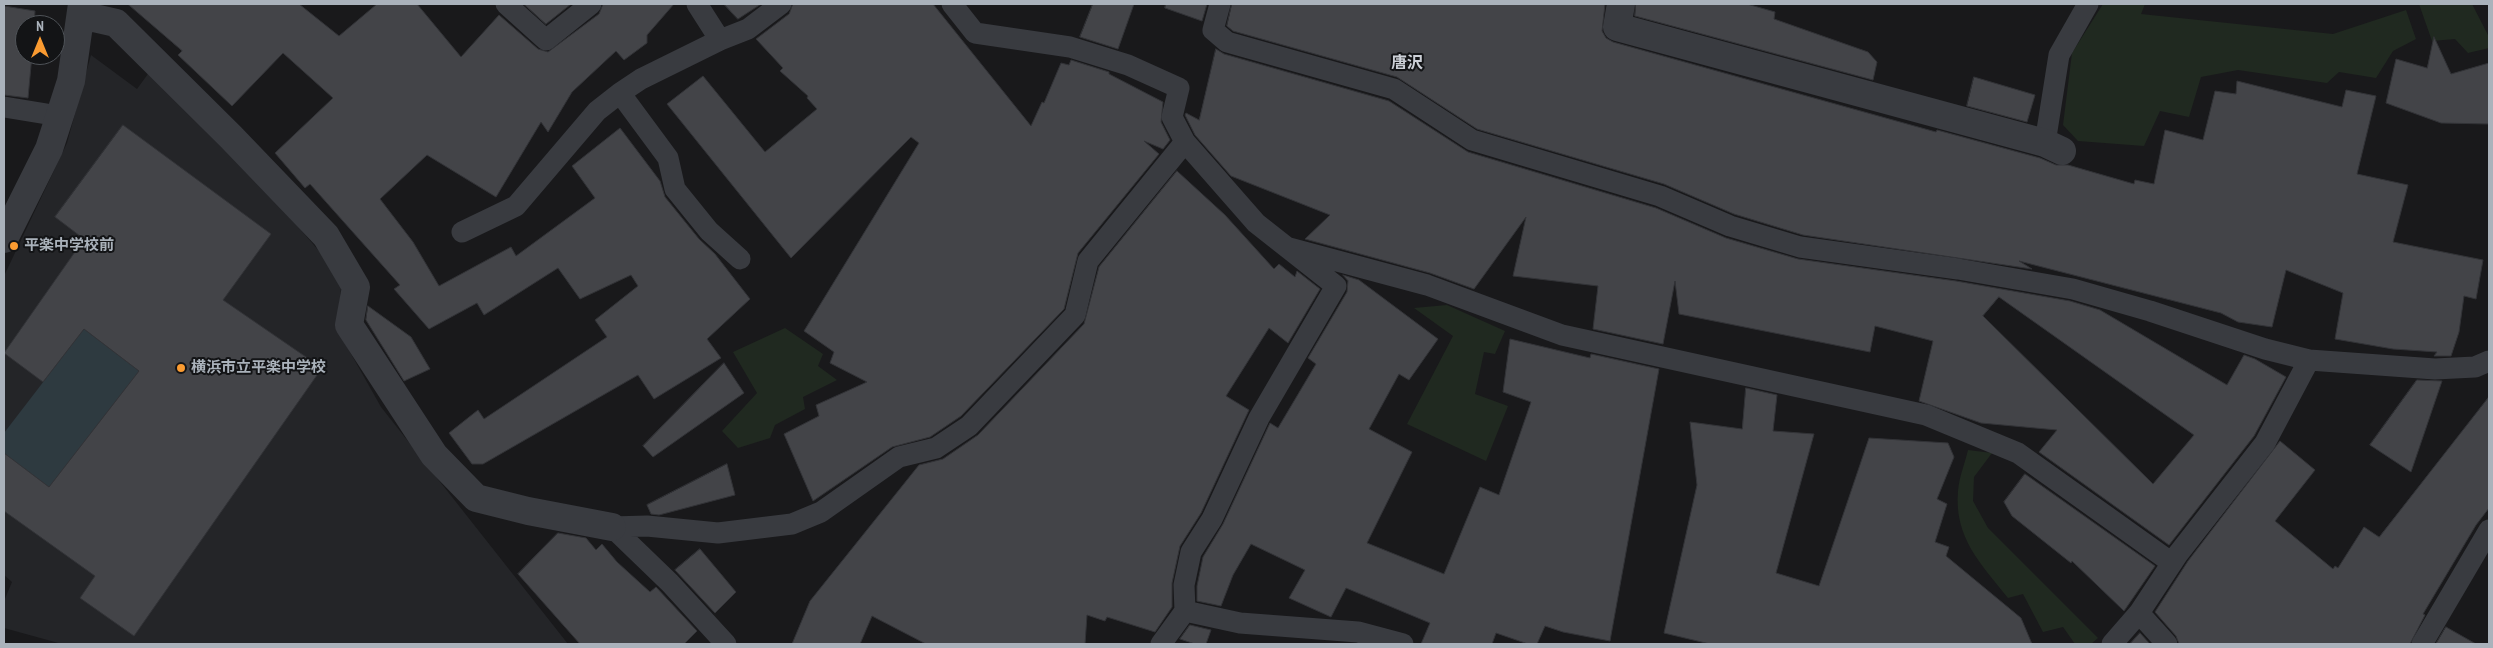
<!DOCTYPE html>
<html>
<head>
<meta charset="utf-8">
<style>
	body { margin:0 }
	#map { position:relative; width:2493px; height:648px; overflow:hidden; background:#19191b; font-family:"PT Sans Narrow",sans-serif }
	canvas { display:block }
	.frame { position:absolute; inset:0; border:5px solid #aab2bb; pointer-events:none }
	.north { position:absolute; left:15px; top:15px; width:50px; height:50px; box-sizing:border-box; background:#131416; border:1px solid #4f5358; border-radius:50%; rotate:0deg; font-size:14px; font-weight:700; line-height:20px; text-align:center; color:#aab2bb }
	.north::after { content:''; display:block; margin:auto; width:18px; height:22px; background:#fa9b31; clip-path:polygon(50% 0,100% 100%,50% 72%,0 100%) }
</style>
</head>
<body>
<div id="map">
<canvas width="2493" height="648"></canvas>
<div class="frame"></div>
<div class="north">N</div>
</div>
<script>
const ctx = document.querySelector('canvas').getContext('2d');
ctx.lineJoin = 'round';
function fillPath(path, color) { ctx.fillStyle = color; ctx.fill(path, 'evenodd'); }
function trace(path, color, width, dash) { ctx.strokeStyle = color; ctx.lineWidth = width; ctx.lineCap = dash ? 'butt' : 'round'; ctx.setLineDash(dash || []); ctx.stroke(path); }
function label(font, color, halo, rows, align = 'center') {
  ctx.font = font + ' "PT Sans Narrow","Noto Sans JP",sans-serif'; ctx.lineWidth = 4; ctx.setLineDash([]); ctx.textBaseline = 'middle'; ctx.strokeStyle = halo; ctx.fillStyle = color; for (const [text, x, y, turn = 0] of rows) {
    ctx.save(); ctx.translate(x, y); ctx.rotate((+turn || 0) * Math.PI / 180); ctx.textAlign = isNaN(turn) ? turn : align; if (halo) ctx.strokeText(text, 0, 0); ctx.fillText(text, 0, 0); ctx.restore();
  }
}
fillPath(new Path2D(`
	M 91,55 L 137,89 L 153,67 L 289,216 L 342,278 L 337,329 L 381,407 L 568,644 L 62,644 L 4,628 L 4,601 L 12,582 L 4,575 L 4,276 L 67,143 Z`), '#242528');
fillPath(new Path2D(`
	M 2103,4 L 2145,4 L 2141,14 L 2333,34 L 2406,10 L 2416,39 L 2393,51 L 2376,78 L 2339,72 L 2327,83 L 2238,70 L 2201,77 L 2189,117 L 2160,111 L 2144,146 L 2078,141 L 2063,125 L 2072,53 Z
	M 2419,4 L 2472,4 L 2489,37 L 2489,48 L 2468,53 L 2455,39 L 2432,41 Z
	M 1447,305 L 1505,331 L 1495,354 L 1484,352 L 1475,394 L 1508,406 L 1486,461 L 1407,424 L 1453,336 L 1414,308 Z
	M 785,328 L 823,354 L 818,366 L 837,380 L 803,397 L 805,409 L 775,425 L 770,438 L 738,448 L 722,431 L 757,393 L 733,352 Z
	M 1968,450 L 1992,453 L 1974,477 L 1973,501 L 1988,528 L 2098,638 L 2091,644 L 2075,644 L 2063,627 L 2043,632 L 2023,594 L 2008,598 C 1981,564 1954,538 1958,491 C 1959,477 1965,463 1968,450 Z`), '#202920');
fillPath(new Path2D(`
	M 84,329 L 139,371 L 49,487 L 4,453 L 4,433 Z`), '#2e3a40');
const building = new Path2D(`
	M 128,4 L 299,4 L 339,36 L 377,4 L 417,4 L 461,57 L 499,15 L 538,49 L 548,52 L 599,14 L 603,4 L 674,4 L 647,35 L 647,43 L 624,60 L 616,51 L 572,92 L 548,132 L 541,122 L 496,197 L 427,155 L 380,199 L 413,242 L 439,286 L 511,247 L 516,256 L 595,198 L 572,166 L 620,128 L 660,181 L 665,197 L 699,239 L 715,254 L 750,299 L 707,339 L 721,358 L 654,399 L 638,375 L 483,464 L 472,464 L 449,433 L 478,410 L 484,419 L 607,337 L 595,320 L 638,286 L 631,275 L 580,299 L 558,268 L 484,315 L 477,303 L 429,329 L 394,289 L 400,285 L 310,184 L 305,188 L 275,153 L 333,98 L 283,53 L 232,106 L 178,55 L 182,51 Z
	M 524,4 L 571,4 L 546,24 Z
	M 724,4 L 761,4 L 738,19 Z
	M 793,4 L 933,4 L 1031,126 L 1042,102 L 1044,103 L 1061,63 L 1069,65 L 1071,60 L 1109,72 L 1109,74 L 1163,102 L 1161,122 L 1170,140 L 1163,149 L 1144,141 L 1159,154 L 1078,253 L 1064,309 L 961,416 L 930,437 L 892,447 L 813,501 L 784,434 L 819,416 L 816,405 L 867,382 L 830,363 L 834,352 L 804,331 L 919,143 L 911,137 L 791,258 L 667,104 L 703,76 L 765,152 L 817,109 L 807,98 L 808,96 L 780,71 L 783,68 L 756,39 L 789,14 Z
	M 1093,4 L 1134,4 L 1118,49 L 1080,37 Z
	M 1166,4 L 1207,4 L 1202,21 L 1165,8 Z
	M 1232,4 L 1605,4 L 1602,31 L 1606,38 L 1613,42 L 1936,132 L 1937,130 L 2040,158 L 2056,165 L 2068,165 L 2134,184 L 2135,180 L 2154,184 L 2165,130 L 2203,140 L 2215,91 L 2236,94 L 2237,81 L 2342,107 L 2346,90 L 2376,96 L 2357,174 L 2408,185 L 2393,242 L 2483,260 L 2476,299 L 2464,296 L 2459,332 L 2451,356 L 2434,356 L 2437,352 L 2393,349 L 2335,339 L 2343,293 L 2286,270 L 2272,327 L 2238,322 L 2221,313 L 2019,261 L 2032,269 L 1803,235 L 1734,214 L 1664,184 L 1477,129 L 1397,77 L 1233,31 L 1227,26 Z
	M 1636,4 L 1747,4 L 1775,12 L 1774,19 L 1868,52 L 1877,62 L 1873,80 L 1635,16 Z
	M 4,6 L 35,11 L 34,25 L 25,25 L 25,55 L 32,55 L 28,98 L 4,95 Z
	M 2434,37 L 2451,74 L 2489,63 L 2489,124 L 2441,123 L 2386,103 L 2396,59 L 2427,68 Z
	M 1216,49 L 1224,54 L 1389,101 L 1468,152 L 1656,208 L 1726,238 L 1798,259 L 1956,281 L 2070,301 L 2100,310 L 2227,385 L 2244,355 L 2255,359 L 2286,377 L 2254,436 L 2169,545 L 2039,452 L 2057,430 L 1981,423 L 1919,401 L 1933,341 L 1875,326 L 1870,352 L 1679,314 L 1675,281 L 1663,344 L 1593,329 L 1598,286 L 1513,276 L 1526,217 L 1474,289 L 1430,273 L 1305,239 L 1330,215 L 1231,176 L 1195,135 L 1185,115 L 1186,113 L 1199,120 ZM 1999,297 L 2194,435 L 2153,484 L 1983,316 Z
	M 1974,77 L 2035,95 L 2027,122 L 1967,106 Z
	M 123,125 L 271,234 L 223,300 L 322,368 L 134,636 L 80,598 L 95,576 L 4,511 L 4,453 L 49,487 L 139,371 L 84,329 L 43,382 L 4,353 L 84,239 L 55,217 Z
	M 1177,171 L 1225,215 L 1274,269 L 1279,264 L 1295,277 L 1297,271 L 1320,289 L 1288,343 L 1269,328 L 1226,396 L 1249,410 L 1201,513 L 1180,546 L 1172,583 L 1172,607 L 1155,632 L 1107,617 L 1105,621 L 1087,615 L 1085,644 L 926,644 L 872,616 L 860,644 L 792,644 L 810,601 L 919,465 L 943,459 L 978,435 L 1084,324 L 1099,267 Z
	M 1343,275 L 1359,280 L 1438,339 L 1409,380 L 1399,374 L 1369,429 L 1412,452 L 1367,543 L 1444,574 L 1480,487 L 1499,495 L 1531,402 L 1503,392 L 1510,339 L 1590,358 L 1591,354 L 1659,369 L 1610,641 L 1563,632 L 1545,626 L 1537,644 L 1528,644 L 1496,633 L 1492,644 L 1421,644 L 1430,623 L 1346,588 L 1331,617 L 1289,598 L 1305,570 L 1251,544 L 1233,575 L 1221,606 L 1197,601 L 1197,586 L 1203,557 L 1223,524 L 1270,423 L 1278,428 L 1316,364 L 1308,358 L 1347,292 L 1348,281 Z
	M 368,306 L 411,337 L 430,369 L 404,381 L 366,320 Z
	M 724,363 L 744,393 L 653,457 L 643,446 Z
	M 2417,380 L 2442,381 L 2411,472 L 2370,445 Z
	M 1746,388 L 1777,395 L 1773,431 L 1814,434 L 1776,573 L 1819,586 L 1869,438 L 1948,443 L 1954,457 L 1937,499 L 1947,504 L 1935,542 L 1949,547 L 1946,556 L 2021,618 L 2032,644 L 1710,644 L 1664,633 L 1697,485 L 1690,422 L 1742,429 Z
	M 2489,397 L 2489,508 L 2476,525 L 2423,614 L 2425,615 L 2410,644 L 2179,644 L 2176,636 L 2155,612 L 2188,561 L 2280,441 L 2315,470 L 2275,521 L 2333,569 L 2335,566 L 2338,568 L 2364,527 L 2379,537 Z
	M 727,464 L 735,495 L 659,515 L 651,514 L 647,505 Z
	M 2025,474 L 2155,566 L 2124,611 L 2072,561 L 2071,563 L 2012,516 L 2004,502 Z
	M 558,533 L 586,538 L 596,550 L 602,544 L 617,562 L 650,592 L 656,587 L 697,631 L 684,644 L 580,644 L 518,574 Z
	M 700,549 L 736,592 L 715,613 L 675,570 Z
	M 1190,625 L 1211,630 L 1206,644 L 1195,644 L 1180,639 Z
	M 2446,627 L 2476,644 L 2436,644 Z
	M 2140,633 L 2150,644 L 2130,644 Z`);
fillPath(building, '#434448');
trace(building, '#323337', 1);
trace(new Path2D(`
	M 506,4 L 546,40 L 591,4
	M 697,4 L 720,40
	M 952,4 L 975,33 L 1070,47 L 1128,65 L 1179,88 L 1172,117 L 1185,142 L 1256,223 L 1336,286 L 1259,418 L 1212,519 L 1191,552 L 1184,585 L 1185,611 L 1161,644
	M 1220,4 L 1213,30 L 1227,42 L 1394,89 L 1472,140 L 1660,196 L 1730,226 L 1800,247 L 1958,269 L 2073,289 L 2150,311 L 2265,349 L 2309,360 L 2435,369 L 2475,367 L 2489,361
	M 620,93 L 668,158 L 675,189 L 709,231 L 740,259
	M 4,107 L 59,116
	M 2045,143 L 2059,55 L 2088,4
	M 462,232 L 516,206 L 597,111 L 620,93 L 641,79 L 720,40 L 748,29 L 781,4
	M 1289,248 L 1427,285 L 1562,335 L 1926,415 L 2018,453 L 2172,563
	M 612,527 L 647,526 L 718,533 L 792,524 L 821,512 L 899,457 L 936,448 L 969,426 L 1075,315 L 1088,261 L 1185,142
	M 612,527 L 670,583 L 726,644
	M 1185,611 L 1240,623 L 1358,632 L 1403,644
	M 2139,613 L 2167,644
	M 2112,644 L 2139,613 L 2178,554 L 2265,443 L 2309,360
	M 2422,644 L 2489,530`), '#393b40', 21);
trace(new Path2D(`
	M 1621,4 L 1617,27 L 2045,143 L 2062,151
	M 81,15 L 116,23 L 231,137 L 326,236 L 356,287 L 349,325 L 434,455 L 476,498 L 528,511 L 612,527
	M 4,239 L 49,149 L 71,81 L 82,4`), '#393b40', 28);
for (const [x, y, r, color] of [
	[14,246,5,"#fa9b31"],
	[181,368,5,"#fa9b31"]
]) { const dot = new Path2D(); dot.arc(x, y, r, 0, 2 * Math.PI); ctx.fillStyle = color; ctx.fill(dot); trace(dot, '#131416', 2); }
label('bold 15px', '#aab2bb', '#131416', [
	["平楽中学校前",24,246],
	["横浜市立平楽中学校",191,368]
], 'left');
label('bold 16px', '#ccd0d7', '#131416', [
	["唐沢",1407,63]
]);
</script>
</body>
</html>
